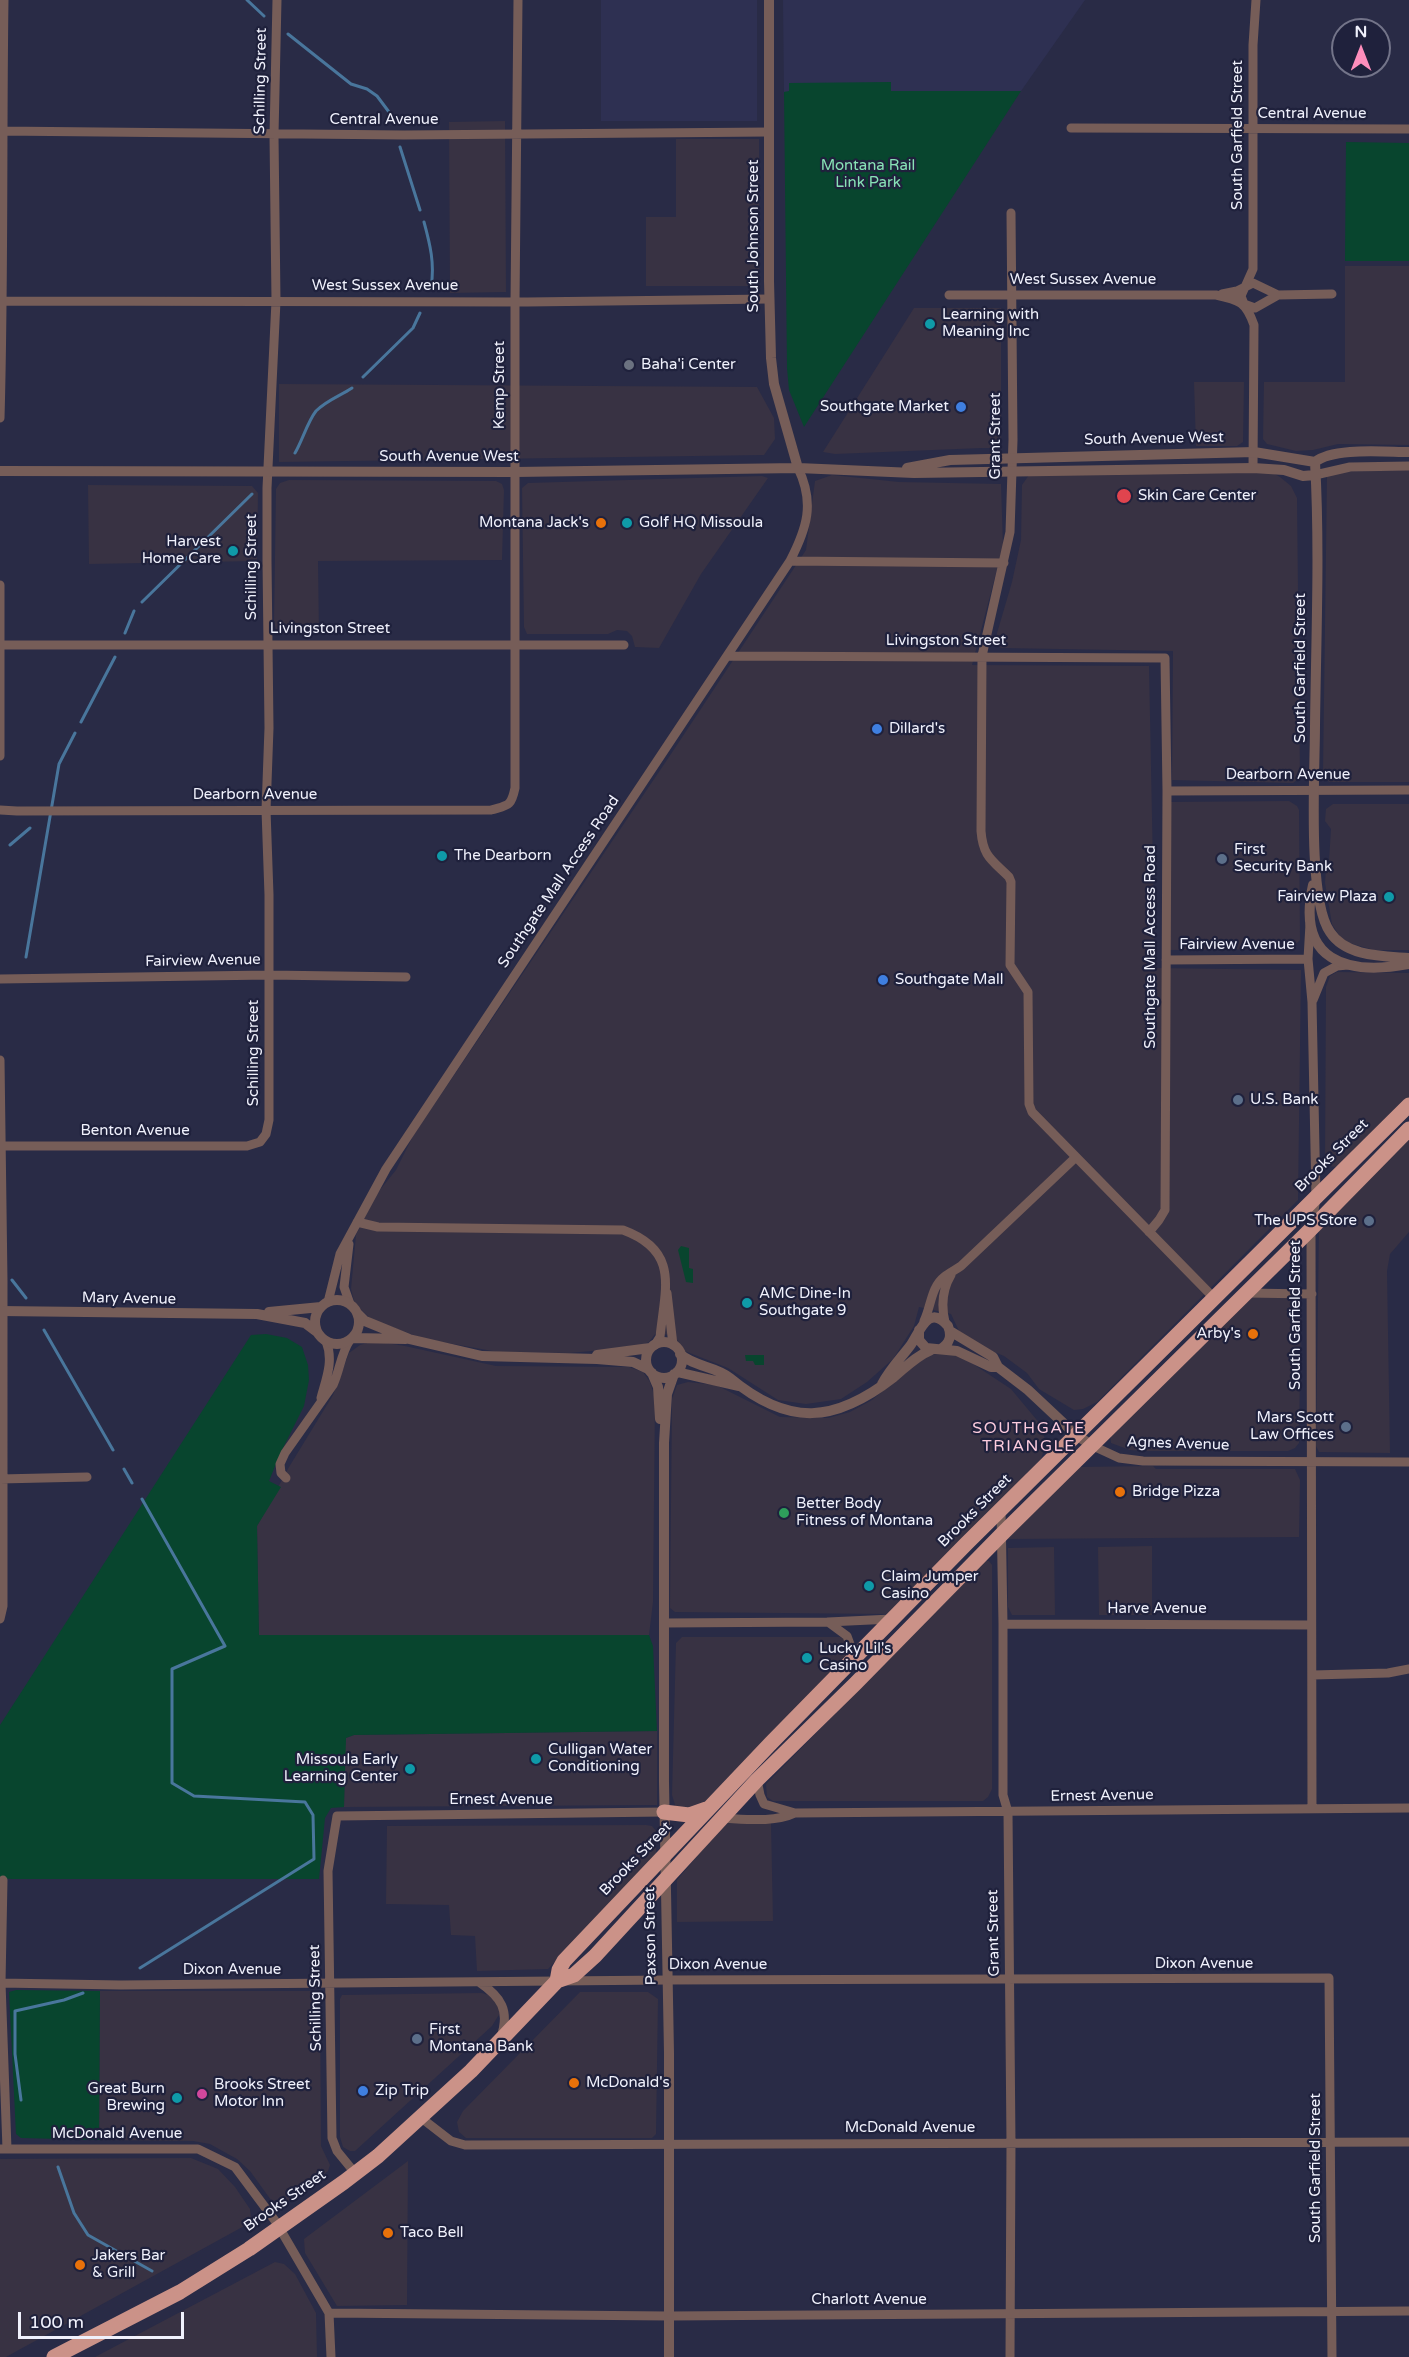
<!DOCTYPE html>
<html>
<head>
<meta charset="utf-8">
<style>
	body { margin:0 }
	#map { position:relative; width:1409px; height:2357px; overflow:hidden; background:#292b46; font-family:"Varela Round",sans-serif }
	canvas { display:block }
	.north { position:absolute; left:1331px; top:18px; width:60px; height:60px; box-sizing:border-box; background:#1f213c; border:2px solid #737489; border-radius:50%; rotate:0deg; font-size:16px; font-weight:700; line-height:24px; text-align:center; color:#f0f1fc }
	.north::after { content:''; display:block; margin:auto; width:21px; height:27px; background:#fe8ebc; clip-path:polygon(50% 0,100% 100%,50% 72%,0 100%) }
	.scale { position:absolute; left:18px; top:2312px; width:166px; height:27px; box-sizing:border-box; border:3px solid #f0f1fc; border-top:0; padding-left:8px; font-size:18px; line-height:21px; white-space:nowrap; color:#f0f1fc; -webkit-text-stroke:4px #1f213c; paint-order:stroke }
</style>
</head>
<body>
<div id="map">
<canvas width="1409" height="2357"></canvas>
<div class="north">N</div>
<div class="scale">100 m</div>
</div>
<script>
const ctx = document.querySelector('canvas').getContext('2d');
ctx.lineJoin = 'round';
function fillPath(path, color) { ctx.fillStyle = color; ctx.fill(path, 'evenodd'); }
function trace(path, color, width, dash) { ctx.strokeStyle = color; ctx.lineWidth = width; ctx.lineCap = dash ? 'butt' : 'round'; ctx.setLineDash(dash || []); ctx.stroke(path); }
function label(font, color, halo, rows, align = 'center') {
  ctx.font = font + ' "Varela Round",sans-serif'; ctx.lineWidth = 4.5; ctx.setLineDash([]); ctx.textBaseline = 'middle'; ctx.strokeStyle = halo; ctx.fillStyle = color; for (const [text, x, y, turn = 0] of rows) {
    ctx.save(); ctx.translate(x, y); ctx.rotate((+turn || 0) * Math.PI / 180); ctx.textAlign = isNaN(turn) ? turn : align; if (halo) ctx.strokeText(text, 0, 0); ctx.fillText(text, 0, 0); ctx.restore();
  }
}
fillPath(new Path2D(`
	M 505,121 L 506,292 L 450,293 L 449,122 Z
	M 676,139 L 759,139 L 759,286 L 646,286 L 646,217 L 676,217 Z
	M 1345,266 L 1409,266 L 1409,445 L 1338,444 L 1313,450 L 1296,451 L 1267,444 L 1263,439 L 1264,382 L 1345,382 Z
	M 914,308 L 1001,308 L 1001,443 L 994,448 L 982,448 L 835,454 L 823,452 Z
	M 1194,382 L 1244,382 L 1243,442 L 1237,446 L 1196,446 Z
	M 279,384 L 757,387 L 774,418 L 775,439 L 764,455 L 279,462 Z
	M 1409,470 L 1409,782 L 1329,782 L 1323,772 L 1327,476 L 1332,472 Z
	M 1269,471 L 1280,477 L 1291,486 L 1297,498 L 1300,778 L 1293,783 L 1172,780 L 1173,651 L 1002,648 L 995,646 L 995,640 L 1012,582 L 1021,540 L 1022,485 L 1029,475 Z
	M 832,475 L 899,482 L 1001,484 L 1003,546 L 972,665 L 1149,666 L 1155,968 L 1301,970 L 1298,1200 L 1097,1402 L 1083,1409 L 1074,1410 L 1039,1389 L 1027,1373 L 1004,1356 L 987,1349 L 959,1331 L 951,1314 L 919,1307 L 914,1326 L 893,1359 L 867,1382 L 841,1399 L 806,1404 L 778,1400 L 728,1368 L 682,1350 L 675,1336 L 656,1333 L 649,1342 L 637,1347 L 569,1353 L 498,1352 L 425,1339 L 372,1320 L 355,1304 L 351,1289 L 356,1235 L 375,1196 L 396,1170 L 413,1136 L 671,754 L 806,550 L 815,481 Z
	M 762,476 L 768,478 L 701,574 L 659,648 L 635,647 L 632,636 L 627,631 L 617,630 L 608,634 L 527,634 L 524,627 L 522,488 L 528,483 Z
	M 289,480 L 496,481 L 502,484 L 504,490 L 502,560 L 318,561 L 319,635 L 280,634 L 277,632 L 274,623 L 276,489 L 280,483 Z
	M 88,485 L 252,486 L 258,493 L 257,561 L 89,564 Z
	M 1289,801 L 1297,806 L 1299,810 L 1300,940 L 1291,949 L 1170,950 L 1169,802 Z
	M 1333,804 L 1409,804 L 1409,950 L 1374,950 L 1349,943 L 1340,937 L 1332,924 L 1325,883 L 1326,868 L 1329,861 L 1331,829 L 1325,821 L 1326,809 Z
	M 1337,972 L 1409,973 L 1409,1098 L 1341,1166 L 1335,1167 L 1329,1166 L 1325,1160 L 1326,987 L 1330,976 Z
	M 1409,1138 L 1409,1232 L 1390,1254 L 1387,1271 L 1390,1453 L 1319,1452 L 1316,1446 L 1319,1225 Z
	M 1246,1296 L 1301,1297 L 1299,1443 L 1295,1448 L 1288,1451 L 1143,1451 L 1130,1450 L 1111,1443 L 1110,1434 Z
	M 367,1343 L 386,1343 L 405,1346 L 496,1366 L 629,1367 L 643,1372 L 650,1382 L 655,1398 L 653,1602 L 649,1635 L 259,1636 L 257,1526 L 289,1467 L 333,1395 L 349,1353 L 360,1345 Z
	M 946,1353 L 964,1358 L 1011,1389 L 1041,1425 L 1046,1444 L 1041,1459 L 1023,1478 L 887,1614 L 675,1612 L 670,1608 L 672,1399 L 677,1385 L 688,1382 L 716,1385 L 780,1417 L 828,1418 L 850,1412 L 872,1400 L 925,1355 Z
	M 1153,1466 L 1156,1469 L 1295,1469 L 1300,1480 L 1299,1537 L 1008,1539 L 1008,1534 L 1077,1467 Z
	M 1152,1546 L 1152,1615 L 1099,1615 L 1098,1547 Z
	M 1054,1547 L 1055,1615 L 1012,1615 L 1008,1607 L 1008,1548 Z
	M 985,1561 L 989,1561 L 992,1565 L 992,1789 L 988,1797 L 983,1801 L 773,1801 L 767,1797 L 766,1784 Z
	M 682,1637 L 840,1637 L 846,1639 L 851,1653 L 699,1811 L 676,1808 L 672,1795 L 676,1643 Z
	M 657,1731 L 657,1805 L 344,1807 L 345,1745 L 346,1738 L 354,1735 Z
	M 725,1823 L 771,1823 L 773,1921 L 677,1922 L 677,1880 Z
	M 646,1825 L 652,1826 L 656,1831 L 656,1858 L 548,1969 L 477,1971 L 475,1936 L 451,1935 L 449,1905 L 386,1904 L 387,1826 Z
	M 100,1991 L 320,1991 L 321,2146 L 330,2165 L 328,2171 L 289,2201 L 281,2203 L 271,2200 L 250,2171 L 237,2159 L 210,2144 L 193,2141 L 99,2140 Z
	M 580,1992 L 648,1992 L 658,1999 L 656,2134 L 652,2138 L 466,2138 L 459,2132 L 457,2122 L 463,2111 Z
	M 482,1993 L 491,1996 L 499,2006 L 500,2013 L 492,2026 L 355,2151 L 350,2151 L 343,2147 L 340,2137 L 340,1999 L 342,1995 Z
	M 191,2158 L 218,2169 L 235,2187 L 250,2209 L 251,2218 L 246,2225 L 6,2357 L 0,2357 L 0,2159 Z
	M 408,2161 L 407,2305 L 337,2306 L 305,2253 L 304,2239 Z
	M 275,2262 L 284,2264 L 295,2274 L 316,2313 L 317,2357 L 95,2357 Z`), '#383243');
fillPath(new Path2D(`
	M 601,0 L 757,0 L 757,121 L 601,121 Z
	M 783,0 L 1085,0 L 1021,91 L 784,92 Z`), '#2e3052');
fillPath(new Path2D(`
	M 891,82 L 891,91 L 1021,91 L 804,427 L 789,390 L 787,368 L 784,92 L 789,91 L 789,83 Z
	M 1346,142 L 1409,143 L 1409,261 L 1345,261 Z
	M 681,1246 L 689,1248 L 689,1268 L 693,1269 L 693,1283 L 686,1282 L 678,1250 Z
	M 266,1334 L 287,1338 L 302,1347 L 308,1365 L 309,1380 L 304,1406 L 280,1454 L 269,1481 L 281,1487 L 257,1526 L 259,1635 L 649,1635 L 653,1646 L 657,1731 L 354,1735 L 346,1738 L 344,1807 L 331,1808 L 325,1818 L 319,1879 L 12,1879 L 0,1878 L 0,1725 L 251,1335 Z
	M 745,1355 L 764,1355 L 764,1365 L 755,1365 L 753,1361 L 746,1361 Z
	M 16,1990 L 100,1991 L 99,2140 L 21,2138 L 16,2134 L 9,1992 Z`), '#08452e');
trace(new Path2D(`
	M 247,0 L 264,16
	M 288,34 L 351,84 L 367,89 L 377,96 L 395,120
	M 400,147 L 420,210
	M 424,222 C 430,244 435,264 431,287
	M 363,377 L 413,328 L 420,313
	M 295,453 C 302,441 308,421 316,411 C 327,400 340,396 352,388
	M 142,602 L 252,494
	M 125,633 L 134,611
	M 81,722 L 115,657
	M 10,845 L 30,828
	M 26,957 L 59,764 L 75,733
	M 12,1280 L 26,1298
	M 44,1330 L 113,1450
	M 124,1469 L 132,1483
	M 140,1968 L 314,1859 L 313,1815 L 305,1802 L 194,1796 L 172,1783 L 172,1669 L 225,1646 L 142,1499
	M 21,2100 L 15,2054 L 15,2011 L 64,2000 L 83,1993
	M 58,2167 L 74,2213 L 88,2235 L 152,2271`), '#49769c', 3);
trace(new Path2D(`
	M 1256,0 L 1253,45 L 1253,269 L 1241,296 L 1244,304 L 1255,308 L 1278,295
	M 1071,128 L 1409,129
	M 0,131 L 404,135 L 769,132
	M 1011,213 L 1013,440 L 1010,532 L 982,656 L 981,831 C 983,857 992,860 1009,877 L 1011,882 L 1010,965 L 1028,992 L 1029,1104 L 1032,1112 L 1215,1299
	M 1222,294 L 1237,291 L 1253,283 L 1278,295 L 1332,294
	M 949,295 L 1216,295 C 1240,300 1246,302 1254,325 L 1253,468
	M 0,301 L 527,302 L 769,299
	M 0,418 C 4,278 2,139 4,0
	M 1315,475 L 1350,467 L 1409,466
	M 790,561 C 807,528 815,503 798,468
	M 0,585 L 0,756
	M 0,645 L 624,645
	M 728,656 L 1165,658 L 1167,791 L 1165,1210 L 1159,1220 L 1149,1232
	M 1167,791 L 1409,790
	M 0,810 L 17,811 L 491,810 C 508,805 511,807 515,788 L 515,302 L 518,0
	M 1310,924 L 1308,959 L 1312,1002 L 1316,1198 L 1311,1229 L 1312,1809
	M 1166,960 L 1308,959
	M 0,979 L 269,975 L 406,977
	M 1313,1000 L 1324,973 L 1337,966 L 1348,965
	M 0,1060 L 3,1281 L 3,1606 L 0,1619
	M 0,1146 L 247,1146 L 260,1142 L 266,1134 L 269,1120 L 269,895 L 266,810 L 269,728 L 267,561 L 267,488 L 276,301 L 274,135 L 277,0
	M 357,1222 L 378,1227 L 623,1230 C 680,1251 665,1288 660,1337 L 655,1345
	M 349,1244 L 344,1287 L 350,1304
	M 667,1293 L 673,1345
	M 1246,1293 L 1312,1294
	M 328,1302 L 340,1254 L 386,1169 L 790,561 L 1004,563
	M 924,1321 C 931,1307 931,1287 944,1277 C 949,1273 955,1270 961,1266 L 1076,1157
	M 945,1322 C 941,1305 942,1290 951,1275
	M 321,1398 C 326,1379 334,1361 326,1341
	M 1093,1446 L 1119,1458 L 1143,1461 L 1409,1462
	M 286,1478 L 281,1473 L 280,1464 L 285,1453 L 333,1385 C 340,1370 341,1353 350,1340
	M 0,1479 L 87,1477
	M 1001,1510 L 1003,1624 L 1003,1795 L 1008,1812 L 1011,2143 L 1010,2357
	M 828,1622 L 847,1636 L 855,1658
	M 664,1623 L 828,1622 L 892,1619
	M 1003,1624 L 1311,1625
	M 1313,1675 L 1388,1673 L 1409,1669
	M 757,1780 L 760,1795 L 764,1804 L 795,1813 L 1409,1808
	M 721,1818 C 745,1819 774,1823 795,1813
	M 3,1880 L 1,1983 L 7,2149
	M 479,1982 C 501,1997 510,2010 501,2037
	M 0,1983 L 121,1985 L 667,1980 L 1329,1978 L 1332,2357
	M 420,2117 L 451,2141 L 465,2145 L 1409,2142
	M 0,2149 L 198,2149 L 235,2167 L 276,2222 L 329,2313 L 331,2357
	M 355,2173 L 337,2151 L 332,2138 L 328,1871 L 337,1816 L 664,1812
	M 329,2313 L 669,2316 L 1409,2311`), '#765d58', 9);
trace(new Path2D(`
	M 769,0 L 769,281 L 771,358 L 774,384 L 798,468
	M 1315,462 C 1320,550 1316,638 1315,726 C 1315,770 1307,900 1330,932 C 1346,957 1383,956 1409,958
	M 907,468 L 950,460 L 1254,452 L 1315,462 C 1333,447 1385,452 1409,452
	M 0,471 L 515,472 L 798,468 L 914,473 L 1253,468 L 1284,470 L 1303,476 L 1315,475
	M 1313,885 C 1296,960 1346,976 1409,964
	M315 1322a22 22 0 1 1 44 0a22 22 0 1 1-44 0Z
	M 0,1311 L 257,1314 L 305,1323 L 317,1332
	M 269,1312 L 321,1307
	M 357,1313 L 365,1321 L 409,1339 L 482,1356 L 597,1359 L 633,1362 L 648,1369
	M 919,1330 L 919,1340 L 926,1348 L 957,1351 L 991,1367 L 998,1367
	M 950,1331 L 993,1357 L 998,1367 L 1028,1390 L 1076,1435 L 1093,1446
	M 353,1338 L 406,1339
	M646 1360a18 18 0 1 1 36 0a18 18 0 1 1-36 0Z
	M 680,1354 C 694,1367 716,1366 730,1378 C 789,1427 835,1423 894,1377 C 906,1367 916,1356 931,1350
	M 597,1355 L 650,1348
	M 677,1372 L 738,1386
	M 652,1373 L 658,1387 L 660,1419
	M 882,1384 C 890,1369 900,1359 910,1346 C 919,1334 928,1302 948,1326 C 952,1336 950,1343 941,1349
	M 669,2357 L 669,2053 L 664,1782 L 664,1443 L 667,1394 L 674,1374`), '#765d58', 10);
trace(new Path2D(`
	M 664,1812 L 689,1815 L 706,1809
	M 557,1981 L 559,1970 L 564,1961 L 771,1743 L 966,1544 L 1409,1105
	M 54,2357 L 180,2292 L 249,2249 L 344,2182 L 378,2156 L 471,2071 L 557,1981 L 574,1975 L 595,1956 L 757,1780 L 855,1684 L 1003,1533 L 1311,1229 L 1409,1129`), '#cb9288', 15);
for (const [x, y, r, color] of [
	[930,324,6,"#0f9aa8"],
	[629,365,6,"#6b7280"],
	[961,407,6,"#3f7fe0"],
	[1124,496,8,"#e0444e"],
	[601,523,6,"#e8710a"],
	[627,523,6,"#0f9aa8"],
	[233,551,6,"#0f9aa8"],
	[877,729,6,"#3f7fe0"],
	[442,856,6,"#0f9aa8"],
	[1222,859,6,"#5c6f8a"],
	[1389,897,6,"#0f9aa8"],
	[883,980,6,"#3f7fe0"],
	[1238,1100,6,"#5c6f8a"],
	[1369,1221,6,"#5c6f8a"],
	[747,1303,6,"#0f9aa8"],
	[1253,1334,6,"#e8710a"],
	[1346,1427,6,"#5c6f8a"],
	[1120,1492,6,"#e8710a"],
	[784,1513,6,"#2e9e5b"],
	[869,1586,6,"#0f9aa8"],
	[807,1658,6,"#0f9aa8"],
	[536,1759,6,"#0f9aa8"],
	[410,1769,6,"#0f9aa8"],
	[417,2039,6,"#5c6f8a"],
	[574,2083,6,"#e8710a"],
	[363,2091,6,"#3f7fe0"],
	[202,2094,6,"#d1479c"],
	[177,2098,6,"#0f9aa8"],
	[388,2233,6,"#e8710a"],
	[80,2265,6,"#e8710a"]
]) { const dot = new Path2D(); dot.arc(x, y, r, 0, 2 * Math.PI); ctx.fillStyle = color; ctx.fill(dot); trace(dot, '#1f213c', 2); }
label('15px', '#f0f1fc', '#1f213c', [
	["Schilling Street",261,81,-89],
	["Central Avenue",1312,114],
	["Central Avenue",384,120],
	["South Garfield Street",1238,135,-90],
	["South Johnson Street",754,236,-90],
	["West Sussex Avenue",1083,280],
	["West Sussex Avenue",385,286],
	["Kemp Street",500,385,-90],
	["Grant Street",996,436,-90],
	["South Avenue West",1154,439,-1],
	["South Avenue West",449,457],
	["Schilling Street",252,567,-90],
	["Livingston Street",330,629],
	["Livingston Street",946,641],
	["South Garfield Street",1301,668,-90],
	["Dearborn Avenue",1288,775],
	["Dearborn Avenue",255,795],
	["Southgate Mall Access Road",559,882,-56],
	["Fairview Avenue",1237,945],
	["Southgate Mall Access Road",1151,947,-90],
	["Fairview Avenue",203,961,-1],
	["Schilling Street",254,1053,-90],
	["Benton Avenue",135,1131],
	["Brooks Street",1332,1156,-45],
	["Mary Avenue",129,1299,1],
	["South Garfield Street",1296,1315,-90],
	["Agnes Avenue",1178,1444,2],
	["Brooks Street",975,1511,-45],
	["Harve Avenue",1157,1609],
	["Ernest Avenue",1102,1796,-1],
	["Ernest Avenue",501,1800],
	["Brooks Street",636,1859,-46],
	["Grant Street",994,1933,-91],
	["Paxson Street",651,1936,-91],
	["Dixon Avenue",1204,1964],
	["Dixon Avenue",718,1965],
	["Dixon Avenue",232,1970],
	["Schilling Street",316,1998,-91],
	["McDonald Avenue",910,2128],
	["McDonald Avenue",117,2134],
	["South Garfield Street",1316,2168,-90],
	["Brooks Street",285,2201,-35],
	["Charlott Avenue",869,2300]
]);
label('15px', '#88e2b6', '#1f213c', [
	["Montana Rail",868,166],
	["Link Park",868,183]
]);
label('15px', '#f0f1fc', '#1f213c', [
	["Learning with",942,315],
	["Meaning Inc",942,332],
	["Baha'i Center",641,365],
	["Southgate Market",949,407,"right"],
	["Skin Care Center",1138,496],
	["Montana Jack's",589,523,"right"],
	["Golf HQ Missoula",639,523],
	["Harvest",221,542,"right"],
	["Home Care",221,559,"right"],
	["Dillard's",889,729],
	["First",1234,850],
	["Security Bank",1234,867],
	["The Dearborn",454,856],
	["Fairview Plaza",1377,897,"right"],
	["Southgate Mall",895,980],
	["U.S. Bank",1250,1100],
	["The UPS Store",1357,1221,"right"],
	["AMC Dine-In",759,1294],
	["Southgate 9",759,1311],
	["Arby's",1241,1334,"right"],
	["Mars Scott",1334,1418,"right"],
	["Law Offices",1334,1435,"right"],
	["Bridge Pizza",1132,1492],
	["Better Body",796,1504],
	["Fitness of Montana",796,1521],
	["Claim Jumper",881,1577],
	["Casino",881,1594],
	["Lucky Lil's",819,1649],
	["Casino",819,1666],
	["Culligan Water",548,1750],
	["Conditioning",548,1767],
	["Missoula Early",398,1760,"right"],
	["Learning Center",398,1777,"right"],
	["First",429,2030],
	["Montana Bank",429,2047],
	["McDonald's",586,2083],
	["Brooks Street",214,2085],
	["Motor Inn",214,2102],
	["Great Burn",165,2089,"right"],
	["Brewing",165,2106,"right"],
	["Zip Trip",375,2091],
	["Taco Bell",400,2233],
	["Jakers Bar",92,2256],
	["& Grill",92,2273]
], 'left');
ctx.letterSpacing = '1.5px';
label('16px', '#fccbdd', '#1f213c', [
	["SOUTHGATE",1029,1429],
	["TRIANGLE",1029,1447]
]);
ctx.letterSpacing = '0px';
</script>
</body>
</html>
